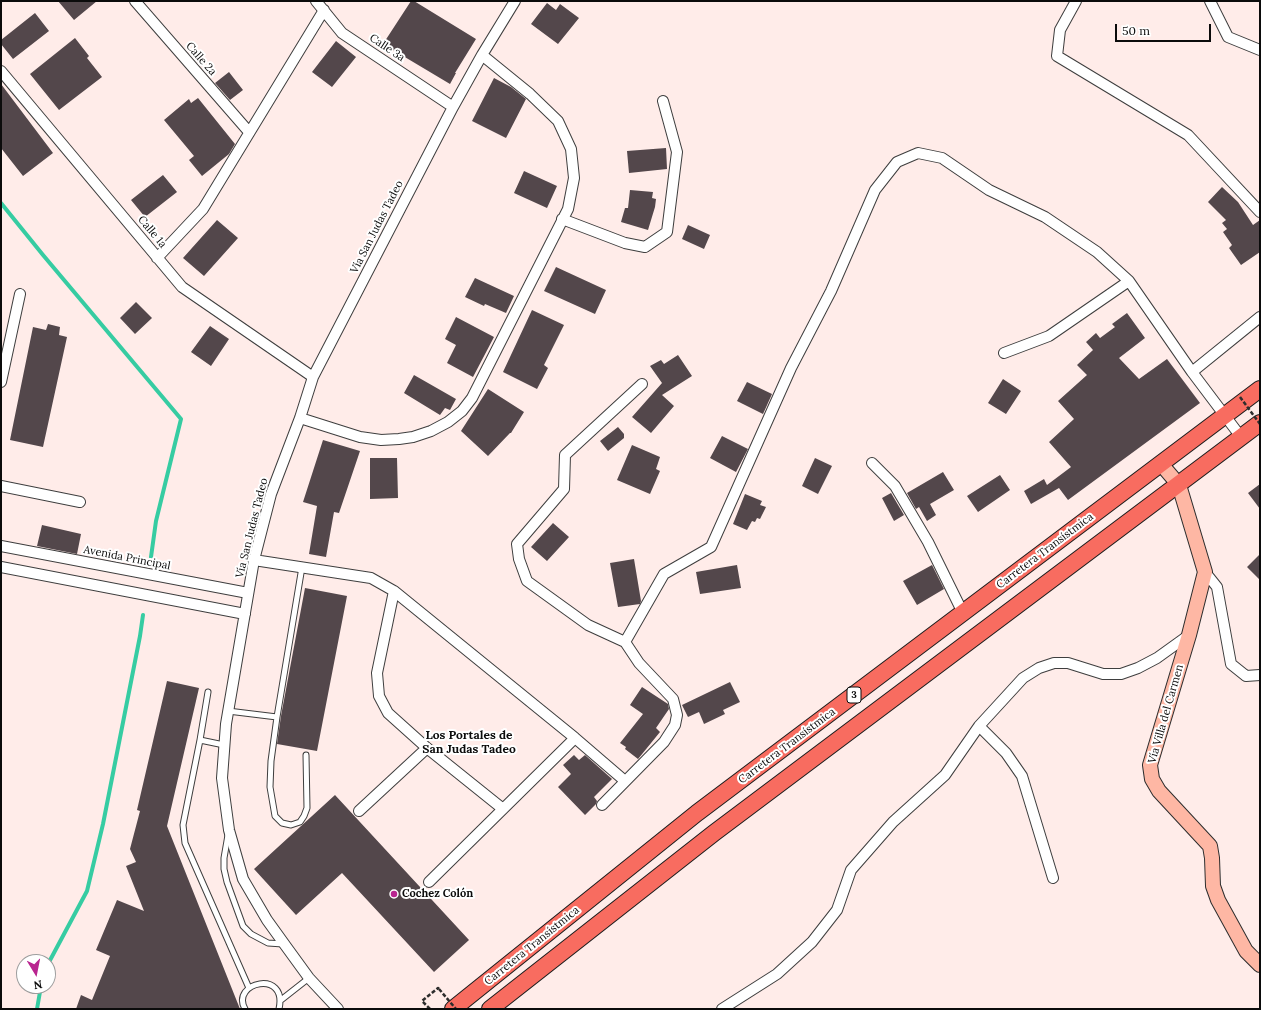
<!DOCTYPE html>
<html>
<head>
<meta charset="utf-8">
<style>
	body { margin:0 }
	#map { position:relative; width:1261px; height:1010px; overflow:hidden; background:#ffece9; font-family:Lora,serif }
	canvas { display:block }
	.frame { position:absolute; inset:0; border:2px solid #0b0b0b; pointer-events:none }
	.north { position:absolute; left:16px; top:954px; width:40px; height:40px; box-sizing:border-box; background:#fff; border:1px solid #9d9d9d; border-radius:50%; rotate:170deg; font-size:11px; font-weight:700; line-height:16px; text-align:center; color:#0b0b0b }
	.north::after { content:''; display:block; margin:auto; width:14px; height:18px; background:#b92590; clip-path:polygon(50% 0,100% 100%,50% 72%,0 100%) }
	.scale { position:absolute; left:1115px; top:24px; width:96px; height:18px; box-sizing:border-box; border:2px solid #0b0b0b; border-top:0; padding-left:5px; font-size:12px; line-height:14px; white-space:nowrap; color:#0b0b0b; -webkit-text-stroke:3px #fff; paint-order:stroke }
</style>
</head>
<body>
<div id="map">
<canvas width="1261" height="1010"></canvas>
<div class="frame"></div>
<div class="north">N</div>
<div class="scale">50 m</div>
</div>
<script>
const ctx = document.querySelector('canvas').getContext('2d');
ctx.lineJoin = 'round';
function trace(path, color, width, dash) { ctx.strokeStyle = color; ctx.lineWidth = width; ctx.lineCap = dash ? 'butt' : 'round'; ctx.setLineDash(dash || []); ctx.stroke(path); }
function fillPath(path, color) { ctx.fillStyle = color; ctx.fill(path, 'evenodd'); }
function label(font, color, halo, rows, align = 'center') {
  ctx.font = font + ' Lora,serif'; ctx.lineWidth = 4; ctx.setLineDash([]); ctx.textBaseline = 'middle'; ctx.strokeStyle = halo; ctx.fillStyle = color; for (const [text, x, y, turn = 0] of rows) {
    ctx.save(); ctx.translate(x, y); ctx.rotate((+turn || 0) * Math.PI / 180); ctx.textAlign = isNaN(turn) ? turn : align; if (halo) ctx.strokeText(text, 0, 0); ctx.fillText(text, 0, 0); ctx.restore();
  }
}
trace(new Path2D(`
	M 1,203 L 43,255 L 181,419 L 156,521 L 151,557
	M 48,964 L 87,891 L 103,824 L 140,636 L 143,615
	M 37,1009 L 41,986`), '#36cca2', 4);
fillPath(new Path2D(`
	M 58,1 L 97,1 L 74,20 Z
	M 411,1 L 414,1 L 476,39 L 455,73 L 456,73 L 450,84 L 383,44 Z
	M 547,3 L 556,10 L 560,4 L 579,18 L 558,44 L 531,24 Z
	M 35,13 L 49,31 L 13,59 L 1,44 L 1,40 Z
	M 75,38 L 89,56 L 87,58 L 102,77 L 59,110 L 30,74 Z
	M 336,41 L 356,57 L 332,87 L 312,72 Z
	M 229,72 L 243,90 L 230,100 L 215,83 Z
	M 494,78 L 511,87 L 526,99 L 506,138 L 472,121 Z
	M 1,84 L 53,153 L 23,176 L 1,148 Z
	M 198,98 L 235,144 L 229,154 L 202,176 L 189,160 L 194,156 L 164,120 L 189,99 L 191,103 Z
	M 666,148 L 667,169 L 629,173 L 627,151 Z
	M 524,171 L 557,186 L 547,208 L 514,193 Z
	M 163,175 L 177,192 L 145,217 L 131,200 Z
	M 1222,187 L 1238,202 L 1253,225 L 1260,220 L 1260,252 L 1241,265 L 1229,248 L 1232,245 L 1223,232 L 1227,229 L 1222,223 L 1226,220 L 1208,202 Z
	M 630,190 L 653,192 L 652,198 L 656,199 L 655,207 L 648,230 L 621,222 L 625,208 L 628,208 Z
	M 217,220 L 238,238 L 204,276 L 183,258 Z
	M 688,225 L 710,235 L 704,249 L 682,239 Z
	M 556,267 L 606,290 L 595,314 L 544,291 Z
	M 475,278 L 514,296 L 506,313 L 485,304 L 484,306 L 465,297 Z
	M 136,302 L 152,318 L 135,334 L 120,318 Z
	M 532,310 L 564,325 L 544,365 L 548,368 L 537,389 L 503,372 Z
	M 1127,313 L 1145,338 L 1119,358 L 1139,379 L 1167,359 L 1200,403 L 1068,500 L 1059,488 L 1031,504 L 1024,491 L 1044,479 L 1047,485 L 1071,467 L 1049,442 L 1074,419 L 1058,401 L 1087,375 L 1077,365 L 1093,350 L 1086,342 L 1096,333 L 1100,338 L 1115,327 L 1112,324 Z
	M 456,317 L 494,337 L 473,377 L 447,363 L 456,345 L 445,339 Z
	M 48,324 L 60,327 L 59,335 L 67,337 L 43,447 L 10,440 L 33,327 L 46,330 Z
	M 210,326 L 229,339 L 211,366 L 191,352 Z
	M 678,355 L 692,376 L 662,395 L 674,406 L 651,433 L 632,417 L 662,383 L 650,366 L 661,360 L 664,364 Z
	M 414,375 L 456,399 L 450,410 L 445,408 L 440,415 L 404,393 Z
	M 1003,379 L 1021,391 L 1006,414 L 988,403 Z
	M 747,382 L 772,394 L 763,414 L 737,401 Z
	M 488,389 L 524,412 L 511,433 L 510,433 L 488,456 L 461,431 Z
	M 618,427 L 624,434 L 624,438 L 608,451 L 600,441 Z
	M 722,436 L 748,449 L 736,472 L 710,458 Z
	M 323,440 L 360,451 L 339,513 L 334,512 L 326,557 L 309,554 L 317,506 L 303,502 Z
	M 632,445 L 660,457 L 656,469 L 660,471 L 650,494 L 617,480 Z
	M 370,458 L 397,458 L 398,498 L 370,499 Z
	M 815,458 L 832,466 L 818,494 L 802,486 Z
	M 943,472 L 954,490 L 930,504 L 936,515 L 927,521 L 919,507 L 916,509 L 907,493 Z
	M 1000,475 L 1010,490 L 978,512 L 967,496 Z
	M 1260,484 L 1260,509 L 1248,493 Z
	M 891,493 L 904,515 L 894,521 L 882,498 Z
	M 745,494 L 762,501 L 760,505 L 766,507 L 760,519 L 757,518 L 755,522 L 752,521 L 747,530 L 733,524 Z
	M 553,523 L 569,537 L 547,561 L 531,547 Z
	M 42,525 L 81,534 L 77,554 L 37,546 Z
	M 1260,554 L 1260,580 L 1247,567 Z
	M 634,559 L 641,601 L 640,604 L 618,607 L 610,563 Z
	M 737,565 L 741,588 L 700,594 L 696,572 Z
	M 932,565 L 944,589 L 917,605 L 903,581 Z
	M 305,588 L 347,596 L 317,751 L 277,744 L 281,716 Z
	M 167,681 L 199,688 L 167,826 L 240,1009 L 76,1009 L 81,995 L 92,1000 L 110,956 L 96,950 L 117,900 L 144,911 L 126,866 L 136,862 L 130,849 L 140,811 L 137,810 Z
	M 730,682 L 740,702 L 723,710 L 725,714 L 704,724 L 699,712 L 688,717 L 682,705 Z
	M 642,687 L 668,704 L 669,709 L 656,728 L 660,732 L 638,759 L 625,749 L 626,747 L 620,743 L 643,714 L 630,705 Z
	M 574,755 L 579,760 L 585,755 L 612,779 L 594,797 L 597,801 L 596,804 L 585,815 L 558,787 L 571,774 L 563,765 Z
	M 335,795 L 469,940 L 434,972 L 342,873 L 296,915 L 254,869 Z`), '#53474b');
const lane = new Path2D(`
	M 228,711 L 277,717 L 302,567
	M 277,717 L 271,761 L 270,787 L 275,816 L 282,823 L 291,825 L 300,822 L 304,816 L 307,808 L 306,755
	M 200,740 L 208,692
	M 224,745 L 200,740 L 183,825 L 185,843 L 249,988
	M 228,835 L 224,858 L 224,869 L 227,882 L 243,926 L 251,934 L 268,943 L 283,944
	M 281,1000 L 309,978
	M 245,1009 C 230,982 288,969 279,1009`);
const street = new Path2D(`
	M 135,1 L 249,132
	M 316,1 L 342,33 L 453,107
	M 1076,1 L 1060,30 L 1057,56 L 1188,135 L 1260,212
	M 1210,1 L 1228,37 L 1260,50
	M 1,71 L 182,287 L 313,377
	M 562,219 L 625,243 L 645,247 L 667,232 L 677,152 L 663,101
	M 157,258 L 203,209 L 324,10
	M 1004,353 L 1049,336 L 1129,281
	M 1192,372 L 1260,317
	M 1,382 L 20,294
	M 300,418 L 360,437 L 381,440 L 399,439 L 413,437 L 431,431 L 448,422 L 462,411 L 472,398 L 568,209 L 574,178 L 571,149 L 558,121 L 530,94 L 482,55
	M 872,463 L 895,486 L 928,542 L 963,613
	M 1,486 L 80,502
	M 1,546 L 248,593
	M 254,560 L 371,578 L 394,591 L 575,738 L 625,781
	M 1,567 L 245,614
	M 1205,572 L 1217,587 L 1231,664 L 1246,676 L 1260,675
	M 394,591 L 377,673 L 379,696 L 388,713 L 427,748 L 503,809
	M 625,642 L 588,625 L 527,581 L 519,559 L 517,544 L 564,489 L 565,455 L 642,384
	M 979,726 L 1006,753 L 1022,776 L 1053,878
	M 602,805 L 664,742 L 675,725 L 677,715 L 673,699 L 639,663 L 625,642 L 664,574 L 711,547 L 791,368 L 831,291 L 875,190 L 897,162 L 918,153 L 942,158 L 989,190 L 1045,217 L 1097,252 L 1129,281 L 1192,372 L 1241,437
	M 359,811 L 427,748
	M 429,882 L 575,738
	M 338,1009 L 309,978 L 285,945 L 267,920 L 243,879 L 229,830 L 222,778 L 226,724 L 254,560 L 271,494 L 300,418 L 313,377 L 453,107 L 482,55 L 515,1
	M 722,1009 L 777,974 L 812,942 L 837,910 L 851,870 L 893,822 L 945,775 L 979,726 L 1023,678 L 1039,668 L 1054,663 L 1068,663 L 1103,674 L 1121,674 L 1138,668 L 1157,658 L 1189,635`);
const secondary = new Path2D(`
	M 1161,464 L 1179,485 L 1205,572 L 1189,635 L 1150,765 L 1152,779 L 1159,791 L 1210,846 L 1212,858 L 1213,886 L 1218,900 L 1246,951 L 1260,965`);
const primary = new Path2D(`
	M 453,1009 L 697,813 L 1260,389
	M 490,1009 L 714,833 L 1260,423`);
trace(lane, '#3e3e3e', 7);
trace(street, '#3e3e3e', 12);
trace(secondary, '#2d2d2d', 16);
trace(primary, '#1c1c1c', 18);
trace(new Path2D(`
	M 430,1009 L 422,1001 L 438,988 L 439,989`), '#2d2d2d', 2.5, [4, 2]);
trace(lane, '#fff', 5);
trace(street, '#fff', 10);
trace(secondary, '#feb7a4', 14);
trace(primary, '#f86c60', 16);
trace(new Path2D(`
	M 1240,397 L 1260,424
	M 439,989 L 456,1009`), '#2d2d2d', 2.5, [4, 2]);
for (const [x, y, r, color] of [
	[394,894,4,"#b92590"]
]) { const dot = new Path2D(); dot.arc(x, y, r, 0, 2 * Math.PI); ctx.fillStyle = color; ctx.fill(dot); trace(dot, '#fff', 1.5); }
for (const [x, y, w] of [
	[854,695,14]
]) { const box = new Path2D(); box.roundRect(x - w / 2, y - 8, w, 16, 3); ctx.fillStyle = '#fff'; ctx.fill(box); trace(box, '#0b0b0b', 1); }
label('bold 10px', '#0b0b0b', null, [
	["3",854,695]
]);
label('11px', '#0b0b0b', '#fff', [
	["Calle 3a",387,48,34],
	["Calle 2a",201,59,49],
	["Vía San Judas Tadeo",377,227,-63],
	["Calle 1a",152,232,50],
	["Vía San Judas Tadeo",252,528,-76],
	["Carretera Transístmica",1045,551,-37],
	["Avenida Principal",127,558,11],
	["Vía Villa del Carmen",1166,714,-74],
	["Carretera Transístmica",787,746,-37],
	["Carretera Transístmica",532,946,-39]
]);
label('bold 11px', '#0b0b0b', '#fff', [
	["Cochez Colón",402,894]
], 'left');
label('bold 12px', '#0b0b0b', '#fff', [
	["Los Portales de",469,736],
	["San Judas Tadeo",469,750]
]);
</script>
</body>
</html>
